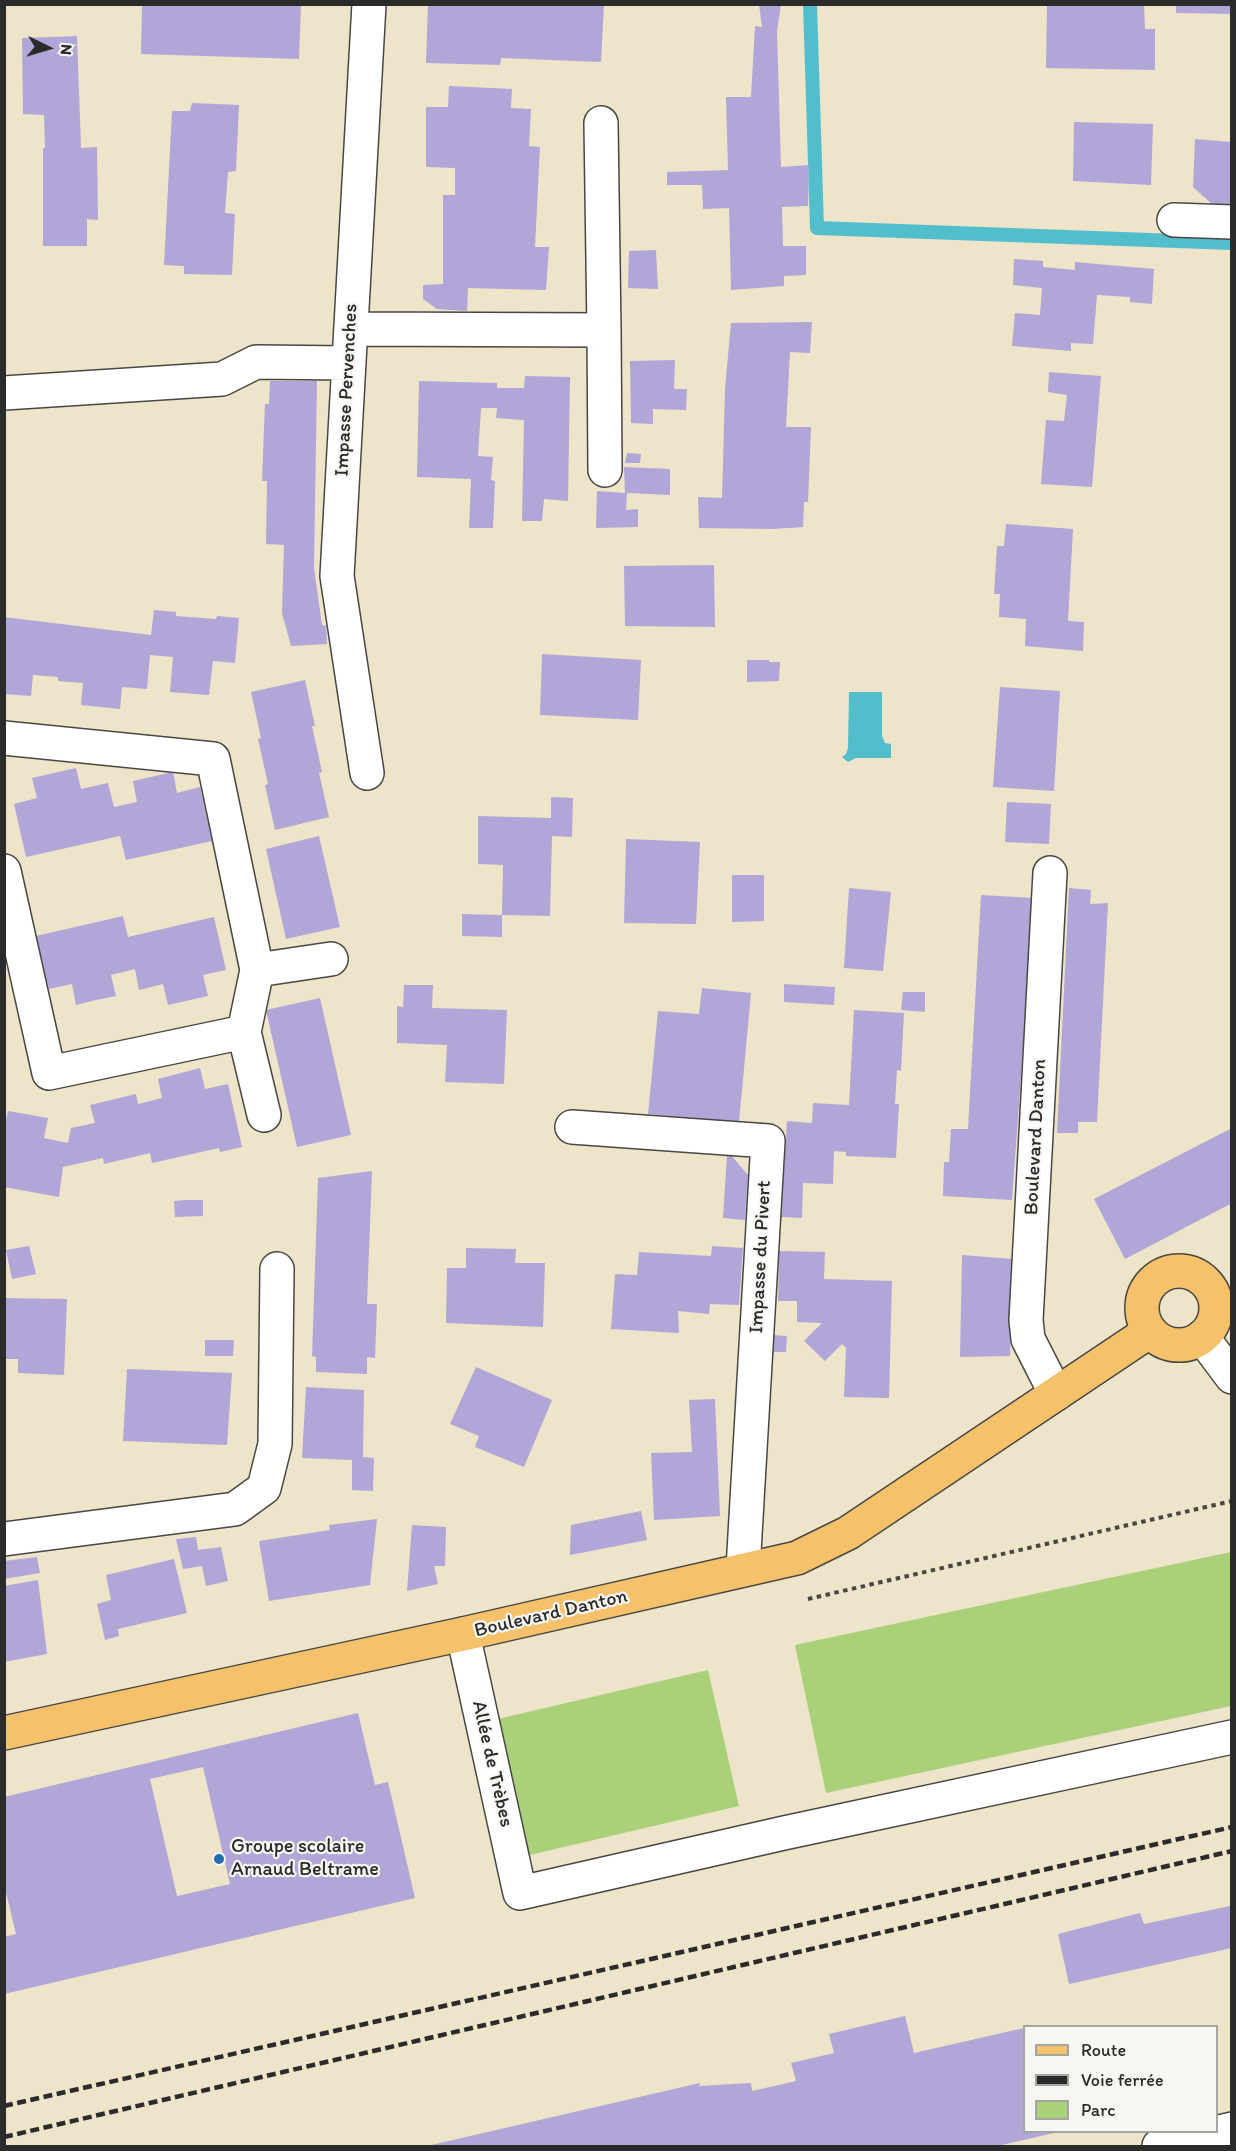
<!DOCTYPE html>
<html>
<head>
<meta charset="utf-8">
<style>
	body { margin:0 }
	#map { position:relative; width:1236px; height:2151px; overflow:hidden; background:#ede4c9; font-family:Itim,sans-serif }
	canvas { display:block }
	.frame { position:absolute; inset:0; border:6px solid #2b2b2b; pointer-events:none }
	.legend { position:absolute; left:1023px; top:2025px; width:195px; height:108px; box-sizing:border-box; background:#f6f6f2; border:2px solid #a5a5a2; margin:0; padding:8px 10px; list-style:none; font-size:18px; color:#2b2b2b }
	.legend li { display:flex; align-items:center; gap:12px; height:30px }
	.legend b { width:30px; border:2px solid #a5a5a2 }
	.north { position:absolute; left:18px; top:18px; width:60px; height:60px; -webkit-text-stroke:4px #f6f6f2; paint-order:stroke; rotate:95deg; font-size:16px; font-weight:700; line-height:24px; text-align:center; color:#2b2b2b }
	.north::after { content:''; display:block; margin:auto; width:21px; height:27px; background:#2b2b2b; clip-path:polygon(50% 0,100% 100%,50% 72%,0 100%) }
</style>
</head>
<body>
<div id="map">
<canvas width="1236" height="2151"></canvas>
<div class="frame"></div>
<ul class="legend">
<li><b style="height:8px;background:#f5c16b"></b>Route</li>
<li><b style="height:8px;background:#2b2b2b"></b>Voie ferrée</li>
<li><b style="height:16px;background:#aad07a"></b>Parc</li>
</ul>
<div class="north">N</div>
</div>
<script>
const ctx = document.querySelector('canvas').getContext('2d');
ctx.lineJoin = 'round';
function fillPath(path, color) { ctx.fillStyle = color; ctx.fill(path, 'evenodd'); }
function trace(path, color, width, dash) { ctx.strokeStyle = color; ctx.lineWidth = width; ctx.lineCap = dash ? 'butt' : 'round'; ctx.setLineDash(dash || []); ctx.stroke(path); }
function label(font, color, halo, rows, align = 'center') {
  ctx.font = font + ' Itim,sans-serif'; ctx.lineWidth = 4.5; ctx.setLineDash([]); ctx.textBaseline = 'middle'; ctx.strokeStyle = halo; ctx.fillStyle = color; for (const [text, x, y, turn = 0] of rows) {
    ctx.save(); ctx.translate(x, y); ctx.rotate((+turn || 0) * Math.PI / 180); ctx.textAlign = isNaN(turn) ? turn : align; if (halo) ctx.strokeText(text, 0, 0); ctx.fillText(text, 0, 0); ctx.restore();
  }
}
fillPath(new Path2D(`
	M 1231,1552 L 1231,1706 L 826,1793 L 795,1645 Z
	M 708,1670 L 739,1806 L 521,1857 L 489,1721 Z`), '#aad07a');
fillPath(new Path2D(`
	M 849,692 L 882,692 L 882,736 L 885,743 L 891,744 L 891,758 L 856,758 L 848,762 L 842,757 L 846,754 L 848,748 Z`), '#52becc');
trace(new Path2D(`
	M 810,4 L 817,228 L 1232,243`), '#52becc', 14);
fillPath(new Path2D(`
	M 142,4 L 301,4 L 299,59 L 141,54 Z
	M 428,4 L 604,4 L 601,62 L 501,58 L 500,65 L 426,63 Z
	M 759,4 L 781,4 L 777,31 L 781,167 L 809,165 L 808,206 L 782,207 L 783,246 L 806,246 L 806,275 L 784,276 L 784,286 L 731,290 L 729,208 L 703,209 L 702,185 L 667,185 L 667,172 L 728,170 L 726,97 L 751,97 L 755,26 L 762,27 Z
	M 1047,4 L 1144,4 L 1145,29 L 1155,29 L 1155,70 L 1046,68 Z
	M 1176,4 L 1232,4 L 1232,14 L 1176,13 Z
	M 77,36 L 81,148 L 97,147 L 98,220 L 87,219 L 87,246 L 43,246 L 43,148 L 45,148 L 44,115 L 23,114 L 22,38 Z
	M 449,86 L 512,89 L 511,108 L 531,109 L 529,146 L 540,147 L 535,247 L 549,247 L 546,290 L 468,288 L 467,311 L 437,309 L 423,299 L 423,285 L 443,284 L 443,195 L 455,195 L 455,168 L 426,167 L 426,107 L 448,107 Z
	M 192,103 L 239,105 L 236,171 L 228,172 L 225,213 L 235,214 L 232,275 L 184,274 L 184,266 L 164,265 L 172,111 L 190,111 Z
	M 1074,122 L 1153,124 L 1151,185 L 1073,181 Z
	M 1195,139 L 1232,142 L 1232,206 L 1214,206 L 1193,187 Z
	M 656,250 L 658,289 L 628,288 L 629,251 Z
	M 1014,259 L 1043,261 L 1043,267 L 1075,270 L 1075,262 L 1154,269 L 1152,304 L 1130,302 L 1130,297 L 1097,295 L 1093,344 L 1071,343 L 1071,351 L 1012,346 L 1015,313 L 1040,315 L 1042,288 L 1013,285 Z
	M 812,322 L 810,353 L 790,352 L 786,427 L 811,427 L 808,502 L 804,502 L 803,527 L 773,529 L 699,528 L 698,497 L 722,498 L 725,389 L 731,323 Z
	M 675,360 L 674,389 L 687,389 L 686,410 L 653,409 L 653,424 L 631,423 L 630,361 Z
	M 1049,372 L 1101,376 L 1092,487 L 1041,484 L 1046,420 L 1064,421 L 1067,395 L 1048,392 Z
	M 525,376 L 570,377 L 568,501 L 544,499 L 542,521 L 522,521 L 524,420 L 496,418 L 497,408 L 481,408 L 478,456 L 493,457 L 491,480 L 495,481 L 493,528 L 469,528 L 471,479 L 417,477 L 419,381 L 497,383 L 497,388 L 524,388 Z
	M 270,381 L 317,381 L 314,568 L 322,625 L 326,626 L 327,644 L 291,646 L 282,613 L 284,545 L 266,544 L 267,481 L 262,481 L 265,404 L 269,404 Z
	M 627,453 L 641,454 L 640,463 L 625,463 Z
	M 624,467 L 670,469 L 670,495 L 627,493 L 626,510 L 638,509 L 638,527 L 596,528 L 597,491 L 625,493 Z
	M 1006,524 L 1073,529 L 1068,621 L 1084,622 L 1083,651 L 1025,646 L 1026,619 L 999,617 L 1000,594 L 994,594 L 997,546 L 1004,546 Z
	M 714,565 L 715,627 L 625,626 L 624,566 Z
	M 154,610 L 176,612 L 176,616 L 216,619 L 217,616 L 239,618 L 235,663 L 213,661 L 209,695 L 170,692 L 173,657 L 150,655 L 147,689 L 122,687 L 120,709 L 81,705 L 83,683 L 58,681 L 58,677 L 33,675 L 31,696 L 4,694 L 4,617 L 151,635 Z
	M 542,654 L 641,660 L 638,720 L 540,715 Z
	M 747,660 L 769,660 L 769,662 L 780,662 L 779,681 L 747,682 Z
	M 305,680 L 315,726 L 312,726 L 322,772 L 319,773 L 329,817 L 275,830 L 265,785 L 268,784 L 258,739 L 261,738 L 251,692 Z
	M 1000,687 L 1060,691 L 1054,791 L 993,787 Z
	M 76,768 L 81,789 L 108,783 L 114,807 L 137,802 L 133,781 L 173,772 L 177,793 L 200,787 L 212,841 L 126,860 L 120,836 L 26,857 L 14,804 L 37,798 L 32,778 Z
	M 551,797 L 573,798 L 572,837 L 552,836 L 550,916 L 502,915 L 503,865 L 478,864 L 478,816 L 551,818 Z
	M 1007,802 L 1051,804 L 1049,844 L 1005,842 Z
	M 319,836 L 340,927 L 286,939 L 266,849 Z
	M 626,839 L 700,842 L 696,924 L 624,923 Z
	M 732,875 L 764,875 L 764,921 L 732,922 Z
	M 849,888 L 891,892 L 883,971 L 844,968 Z
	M 1069,888 L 1091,890 L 1090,904 L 1108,903 L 1097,1122 L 1078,1122 L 1078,1133 L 1057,1133 Z
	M 981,895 L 1034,898 L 1012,1200 L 943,1196 L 944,1162 L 949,1162 L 951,1129 L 968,1129 Z
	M 462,914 L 502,915 L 502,937 L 462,936 Z
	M 123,916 L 128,937 L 214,917 L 226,970 L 203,975 L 208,996 L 168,1005 L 163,984 L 139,990 L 135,969 L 111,975 L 116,996 L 96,1000 L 76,1005 L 72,984 L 49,989 L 36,936 Z
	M 784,984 L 835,987 L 834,1005 L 784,1002 Z
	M 404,985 L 433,985 L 432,1008 L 507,1010 L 504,1084 L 445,1082 L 447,1045 L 397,1043 L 397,1006 L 403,1007 Z
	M 702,988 L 751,993 L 739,1122 L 648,1114 L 658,1011 L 699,1014 Z
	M 903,992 L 925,992 L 925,1012 L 901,1010 Z
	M 320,998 L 351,1135 L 297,1147 L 266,1010 Z
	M 854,1010 L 904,1013 L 901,1071 L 897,1070 L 895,1104 L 899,1104 L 896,1158 L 846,1156 L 846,1152 L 834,1151 L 833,1184 L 803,1183 L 802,1218 L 781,1217 L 787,1121 L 812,1123 L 813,1103 L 849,1105 Z
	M 200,1068 L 205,1089 L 228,1084 L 242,1147 L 220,1152 L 219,1148 L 152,1163 L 150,1153 L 104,1164 L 103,1158 L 63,1167 L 59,1197 L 4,1187 L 4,1128 L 8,1111 L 48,1118 L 44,1138 L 68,1143 L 71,1128 L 95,1123 L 90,1105 L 136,1094 L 138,1104 L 162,1098 L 158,1079 Z
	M 1232,1128 L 1232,1203 L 1125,1259 L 1094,1199 Z
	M 727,1155 L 731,1155 L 748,1175 L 745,1220 L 723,1218 Z
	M 372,1171 L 367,1304 L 377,1304 L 375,1358 L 367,1357 L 367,1374 L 316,1372 L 316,1357 L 312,1356 L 318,1178 Z
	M 188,1200 L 203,1200 L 203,1216 L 175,1217 L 174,1201 Z
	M 29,1246 L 36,1274 L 12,1279 L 6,1250 Z
	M 712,1246 L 743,1248 L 739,1305 L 710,1304 L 709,1314 L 678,1311 L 679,1333 L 611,1329 L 615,1274 L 637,1275 L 639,1252 L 711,1256 Z
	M 466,1248 L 516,1249 L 515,1263 L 545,1263 L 543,1327 L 446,1323 L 447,1268 L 466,1268 Z
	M 779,1251 L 825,1252 L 824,1279 L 892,1281 L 889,1398 L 844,1397 L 846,1348 L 842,1344 L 825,1361 L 804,1341 L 822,1323 L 797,1322 L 797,1301 L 778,1301 Z
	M 962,1255 L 1013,1259 L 1010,1356 L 960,1357 Z
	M 4,1298 L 67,1299 L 64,1375 L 18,1373 L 18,1359 L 4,1359 Z
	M 773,1335 L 787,1336 L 786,1352 L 772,1352 Z
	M 205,1340 L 234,1340 L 233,1356 L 205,1356 Z
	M 476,1367 L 552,1400 L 524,1467 L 475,1447 L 479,1436 L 450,1424 Z
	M 127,1369 L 232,1373 L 227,1445 L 123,1441 Z
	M 306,1387 L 364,1390 L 363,1457 L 374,1458 L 373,1491 L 352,1490 L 352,1460 L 302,1458 Z
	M 715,1399 L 720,1516 L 654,1520 L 651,1453 L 692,1452 L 689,1400 Z
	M 641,1511 L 647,1540 L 570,1555 L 571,1525 Z
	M 377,1519 L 370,1585 L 269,1601 L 259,1541 L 330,1530 L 329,1525 Z
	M 412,1525 L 446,1527 L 445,1566 L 434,1566 L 438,1584 L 407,1591 Z
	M 196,1537 L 198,1550 L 221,1547 L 228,1581 L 206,1586 L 202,1566 L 183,1569 L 176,1539 Z
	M 37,1557 L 40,1573 L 4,1579 L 4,1561 Z
	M 174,1559 L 187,1613 L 118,1629 L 119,1636 L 105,1640 L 97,1604 L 111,1600 L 106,1575 Z
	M 38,1580 L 47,1654 L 4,1662 L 4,1586 Z
	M 358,1713 L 375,1785 L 388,1782 L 415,1898 L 4,1994 L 4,1937 L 16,1934 L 4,1884 L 4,1797 ZM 203,1767 L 230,1884 L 177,1896 L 150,1779 Z
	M 1230,1906 L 1232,1948 L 1069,1984 L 1058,1934 L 1140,1913 L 1144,1924 Z
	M 905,2016 L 914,2053 L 1024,2028 L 1024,2132 L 1058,2132 L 998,2146 L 427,2146 L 700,2083 L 699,2086 L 751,2083 L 752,2091 L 796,2081 L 791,2063 L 834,2053 L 829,2034 Z`), '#b1a6d7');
const minor = new Path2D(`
	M 1174,220 L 1232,222
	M 351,329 L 604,330 L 601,123
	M 604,330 L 605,470
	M 4,393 L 222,379 L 256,362 L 349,363
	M 4,738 L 213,759 L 257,970 L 244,1032 L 49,1073 L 4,871
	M 367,773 L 337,576 L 369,4
	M 1050,873 L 1026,1320 L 1028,1339 L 1056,1394
	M 257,970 L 331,959
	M 244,1032 L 264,1115
	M 572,1127 L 768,1141 L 743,1569
	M 1202,1337 L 1232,1377
	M 4,1539 L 235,1509 L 264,1488 L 275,1444 L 277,1269
	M 463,1634 L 520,1893 L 784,1833 L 1232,1737
	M 1159,2146 L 1232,2129`);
const major = new Path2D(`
	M1142 1308a37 37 0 1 1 74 0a37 37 0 1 1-74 0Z
	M 4,1733 L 463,1634 L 797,1558 L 848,1533 L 1150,1331`);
trace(minor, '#484743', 36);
trace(major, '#484743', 36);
trace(new Path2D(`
	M 808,1599 L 1232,1501`), '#484743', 4, [4.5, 4.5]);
trace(minor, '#fff', 33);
trace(major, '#f5c16b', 33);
trace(new Path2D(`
	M 4,2106 L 1232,1827
	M 4,2137 L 1232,1851`), '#2b2b2b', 4.5, [9, 4.5]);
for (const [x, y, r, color] of [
	[219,1859,6,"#1f6fb2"]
]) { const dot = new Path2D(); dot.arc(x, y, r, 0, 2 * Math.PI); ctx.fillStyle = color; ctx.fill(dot); trace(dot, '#f6f6f2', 2); }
label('20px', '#2b2b2b', '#f6f6f2', [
	["Impasse Pervenches",347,390,-87],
	["Boulevard Danton",1036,1137,-87],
	["Impasse du Pivert",761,1257,-87],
	["Boulevard Danton",551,1614,-13],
	["Allée de Trèbes",492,1764,77]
]);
label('20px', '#2b2b2b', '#f6f6f2', [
	["Groupe scolaire",231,1847],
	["Arnaud Beltrame",231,1870]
], 'left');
</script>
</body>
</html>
